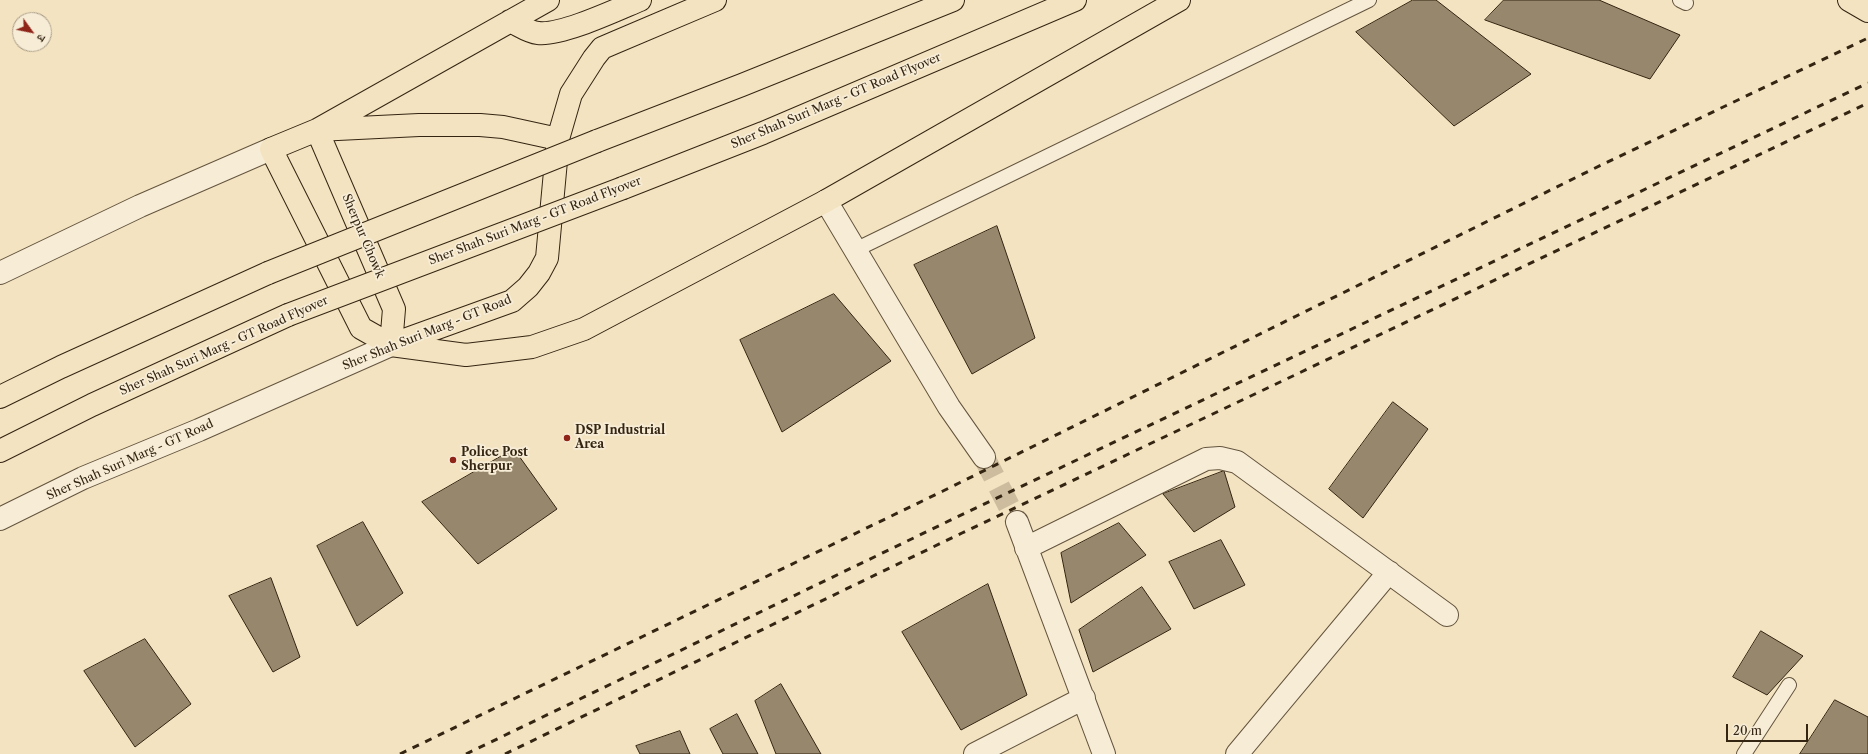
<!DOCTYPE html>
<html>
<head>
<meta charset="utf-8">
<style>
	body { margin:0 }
	#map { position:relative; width:1868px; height:754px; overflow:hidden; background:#f3e3c1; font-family:"Libre Caslon Text","Noto Serif Devanagari",serif }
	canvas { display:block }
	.north { position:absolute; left:12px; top:12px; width:40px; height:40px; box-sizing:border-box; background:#f7edd7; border:1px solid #a99d88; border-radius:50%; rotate:123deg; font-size:11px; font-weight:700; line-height:16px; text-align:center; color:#342512 }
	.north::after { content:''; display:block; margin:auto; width:14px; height:18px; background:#8f2418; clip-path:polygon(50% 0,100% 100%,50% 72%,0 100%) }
	.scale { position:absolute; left:1726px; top:724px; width:82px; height:18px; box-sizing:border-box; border:2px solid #342512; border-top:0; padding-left:5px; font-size:12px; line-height:14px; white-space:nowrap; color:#342512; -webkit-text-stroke:3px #f7edd7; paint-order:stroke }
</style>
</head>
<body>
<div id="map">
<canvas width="1868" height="754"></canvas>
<div class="north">उ</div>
<div class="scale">20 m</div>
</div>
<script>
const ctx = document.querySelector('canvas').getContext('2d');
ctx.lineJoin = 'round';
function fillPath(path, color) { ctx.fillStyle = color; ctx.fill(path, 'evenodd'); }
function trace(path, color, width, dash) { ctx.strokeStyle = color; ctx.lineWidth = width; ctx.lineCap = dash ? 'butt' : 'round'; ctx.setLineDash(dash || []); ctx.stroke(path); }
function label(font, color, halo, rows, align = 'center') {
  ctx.font = font + ' "Libre Caslon Text",serif'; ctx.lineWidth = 3.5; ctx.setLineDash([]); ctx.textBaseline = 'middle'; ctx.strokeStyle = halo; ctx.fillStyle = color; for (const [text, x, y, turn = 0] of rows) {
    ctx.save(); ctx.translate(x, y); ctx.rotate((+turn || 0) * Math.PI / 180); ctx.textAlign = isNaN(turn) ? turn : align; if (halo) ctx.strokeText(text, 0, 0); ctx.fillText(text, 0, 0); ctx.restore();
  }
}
const building = new Path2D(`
	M 1413,0 L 1436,0 L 1531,74 L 1454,126 L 1356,32 Z
	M 1504,0 L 1599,0 L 1680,35 L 1650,79 L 1485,20 Z
	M 997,226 L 1035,338 L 972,374 L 914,265 Z
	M 834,294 L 891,361 L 782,432 L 740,340 Z
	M 1393,402 L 1428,429 L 1363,518 L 1329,489 Z
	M 514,449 L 557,509 L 478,564 L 422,502 Z
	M 1224,471 L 1235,507 L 1194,532 L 1163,494 Z
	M 363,522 L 403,593 L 357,626 L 317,546 Z
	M 1119,523 L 1146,555 L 1071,603 L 1061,553 Z
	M 1221,540 L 1245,585 L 1194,609 L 1169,562 Z
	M 271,578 L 300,657 L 273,672 L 229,596 Z
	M 988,584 L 1027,695 L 961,730 L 902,632 Z
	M 1142,587 L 1171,629 L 1093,672 L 1079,630 Z
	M 1761,631 L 1803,656 L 1767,695 L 1733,677 Z
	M 145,639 L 191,704 L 135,747 L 84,671 Z
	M 781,684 L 821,754 L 776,754 L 755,701 Z
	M 1835,700 L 1868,717 L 1868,754 L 1800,754 Z
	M 737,714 L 758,754 L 723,754 L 710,729 Z
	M 680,731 L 690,754 L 640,754 L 636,746 Z`);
fillPath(building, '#97886d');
trace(building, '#342512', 1);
trace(new Path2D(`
	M 984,457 L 1017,522`), '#cdbd9e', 22, [22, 11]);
const service = new Path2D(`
	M 1680,0 L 1686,3
	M 855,250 L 1369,0
	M 1744,754 L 1789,685`);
const minor = new Path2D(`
	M 826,201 L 949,407 L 984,457
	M 1017,522 L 1104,754
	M 1026,548 L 1206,459 L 1220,458 L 1237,462 L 1447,615
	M 975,754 L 1084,698
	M 1237,754 L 1389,572`);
const tertiary = new Path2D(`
	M 0,273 L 140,206 L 271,149
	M 0,519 L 83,478 L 199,430 L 391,345`);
const primary = new Path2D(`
	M 548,0 L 317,130 L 271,149 L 361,328 L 391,345 L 466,355 L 532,347 L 584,329 L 826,201 L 1179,0
	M 1849,0 L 1868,11
	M 510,21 C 519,25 528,32 538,33 C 561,36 616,10 640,0
	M 393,344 L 512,301 L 528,287 L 539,273 L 547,258 L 558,139 L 571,94 L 594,58 L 602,48 L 616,42 L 715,0
	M 391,345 L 394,309 L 317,130 L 419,125 L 480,125 L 503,127 L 558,139`);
const trunk = new Path2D(`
	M 597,141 L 742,85 L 953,0
	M 623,188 L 763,133 L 1075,0
	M 0,397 L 61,367 L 268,273
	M 0,451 L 92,405 L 288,315`);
trace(service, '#64543e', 16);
trace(minor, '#64543e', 24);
trace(tertiary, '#64543e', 24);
trace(primary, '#342512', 24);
trace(trunk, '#342512', 24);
trace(service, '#f7edd7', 14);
trace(minor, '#f7edd7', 22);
trace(tertiary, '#f7edd7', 22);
trace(primary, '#f3e3c1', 22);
trace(trunk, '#f3e3c1', 22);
trace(new Path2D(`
	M 400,754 L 943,491 L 1591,170 L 1868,38
	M 466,754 L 955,518 L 1868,83
	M 505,754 L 962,533 L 1868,103`), '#342512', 3, [7, 7]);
const trunkBridge = new Path2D(`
	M 268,273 L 597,141
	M 288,315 L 623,188`);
trace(trunkBridge, '#342512', 24, []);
trace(trunkBridge, '#f3e3c1', 22);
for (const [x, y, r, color] of [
	[567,438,4,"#8f2418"],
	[453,460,4,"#8f2418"]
]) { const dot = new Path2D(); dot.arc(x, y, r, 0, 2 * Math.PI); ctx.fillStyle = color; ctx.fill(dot); trace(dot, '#f7edd7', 1.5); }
label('12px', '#342512', '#f7edd7', [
	["Sher Shah Suri Marg - GT Road Flyover",836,101,-23],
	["Sher Shah Suri Marg - GT Road Flyover",535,221,-21],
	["Sherpur Chowk",363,236,67],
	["Sher Shah Suri Marg - GT Road",427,333,-22],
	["Sher Shah Suri Marg - GT Road Flyover",224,346,-24],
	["Sher Shah Suri Marg - GT Road",130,460,-24]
]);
label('bold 12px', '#342512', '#f7edd7', [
	["DSP Industrial",575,431],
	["Area",575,445],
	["Police Post",461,453],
	["Sherpur",461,467]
], 'left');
</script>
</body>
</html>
